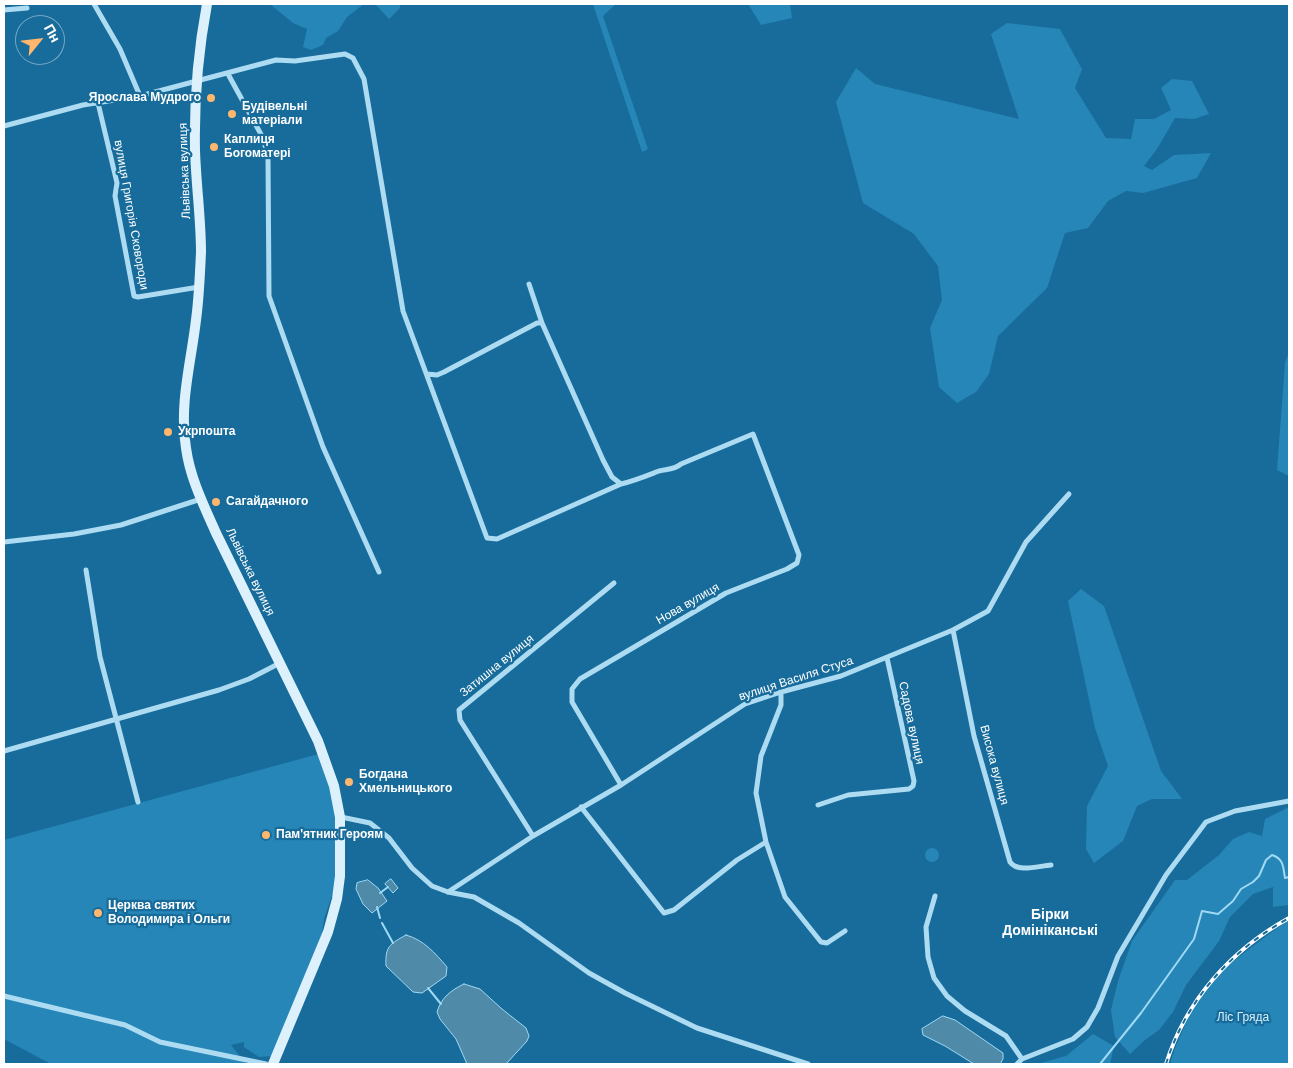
<!DOCTYPE html>
<html>
<head>
<meta charset="utf-8">
<style>
	body { margin:0 }
	#map { position:relative; width:1293px; height:1068px; overflow:hidden; background:#176c9b; font-family:Arial,sans-serif }
	canvas { display:block }
	.frame { position:absolute; inset:0; border:5px solid #fff; pointer-events:none }
	.north { position:absolute; left:15px; top:15px; width:50px; height:50px; box-sizing:border-box; background:#176c9b; border:1px solid #74a7c3; border-radius:50%; rotate:61deg; font-size:14px; font-weight:700; line-height:20px; text-align:center; color:#fff }
	.north::after { content:''; display:block; margin:auto; width:18px; height:22px; background:#ffb76e; clip-path:polygon(50% 0,100% 100%,50% 72%,0 100%) }
</style>
</head>
<body>
<div id="map">
<canvas width="1293" height="1068"></canvas>
<div class="frame"></div>
<div class="north">Пн</div>
</div>
<script>
const ctx = document.querySelector('canvas').getContext('2d');
ctx.lineJoin = 'round';
function fillPath(path, color) { ctx.fillStyle = color; ctx.fill(path, 'evenodd'); }
function trace(path, color, width, dash) { ctx.strokeStyle = color; ctx.lineWidth = width; ctx.lineCap = dash ? 'butt' : 'round'; ctx.setLineDash(dash || []); ctx.stroke(path); }
function label(font, color, halo, rows, align = 'center') {
  ctx.font = font + ' Arial,sans-serif'; ctx.lineWidth = 4.5; ctx.setLineDash([]); ctx.textBaseline = 'middle'; ctx.strokeStyle = halo; ctx.fillStyle = color; for (const [text, x, y, turn = 0] of rows) {
    ctx.save(); ctx.translate(x, y); ctx.rotate((+turn || 0) * Math.PI / 180); ctx.textAlign = isNaN(turn) ? turn : align; if (halo) ctx.strokeText(text, 0, 0); ctx.fillText(text, 0, 0); ctx.restore();
  }
}
fillPath(new Path2D(`
	M 273,4 L 364,4 L 347,17 L 338,31 L 326,38 L 323,45 L 311,50 L 303,47 L 307,29 L 293,23 L 271,5 Z
	M 375,4 L 400,4 L 400,8 L 389,19 Z
	M 593,4 L 616,4 L 603,16 L 648,149 L 642,152 Z
	M 748,4 L 790,4 L 792,18 L 761,25 Z
	M 1007,23 L 1060,29 L 1082,69 L 1075,88 L 1106,138 L 1131,139 L 1135,119 L 1154,119 L 1171,110 L 1161,88 L 1172,79 L 1192,81 L 1209,114 L 1194,119 L 1175,118 L 1157,149 L 1144,166 L 1152,170 L 1174,155 L 1211,153 L 1197,178 L 1143,193 L 1126,191 L 1108,201 L 1088,228 L 1065,233 L 1047,288 L 998,336 L 989,374 L 976,392 L 957,403 L 939,387 L 930,328 L 942,300 L 938,266 L 914,234 L 863,203 L 836,102 L 856,68 L 875,84 L 1019,119 L 991,34 Z
	M 1289,352 L 1289,476 L 1277,470 L 1285,363 Z
	M 1081,589 L 1104,606 L 1161,771 L 1182,799 L 1152,799 L 1137,806 L 1123,841 L 1094,863 L 1086,849 L 1087,806 L 1108,766 L 1095,728 L 1068,601 Z
	M 322,753 L 334,786 L 341,869 L 324,919 L 322,934 L 272,1056 L 259,1057 L 244,1047 L 244,1042 L 231,1045 L 246,1064 L 51,1064 L 4,1039 L 4,840 Z
	M 1287,808 L 1289,808 L 1289,905 L 1273,907 L 1273,887 L 1253,894 L 1230,917 L 1219,941 L 1186,985 L 1173,1012 L 1159,1030 L 1145,1040 L 1130,1054 L 1115,1037 L 1111,1010 L 1118,981 L 1132,941 L 1175,880 L 1187,880 L 1219,855 L 1233,839 L 1249,832 L 1262,836 L 1265,819 Z
	M925 855a7 7 0 1 1 14 0a7 7 0 1 1-14 0Z
	M 1289,919 L 1289,1064 L 1170,1064 L 1175,1048 L 1191,1011 L 1224,968 Z
	M 1093,1034 L 1114,1046 L 1110,1064 L 1037,1064 L 1066,1056 Z`), '#2686b7');
const water = new Path2D(`
	M 391,879 L 398,888 L 393,893 L 385,884 Z
	M 368,880 L 378,888 L 387,901 L 372,913 L 363,904 L 356,889 L 357,883 Z
	M 406,935 C 424,940 435,953 447,967 L 446,976 L 422,993 L 413,992 L 386,966 C 385,946 390,944 406,935 Z
	M 464,984 L 480,989 L 502,1009 L 526,1028 L 529,1036 L 527,1041 L 506,1064 L 467,1064 L 456,1039 L 440,1019 L 437,1012 C 441,998 451,990 464,984 Z
	M 943,1016 L 955,1020 L 1003,1053 L 1003,1059 L 1000,1064 L 974,1064 L 945,1046 L 923,1035 L 922,1029 Z`);
fillPath(water, '#508aa9');
trace(water, '#9fd9f5', 1);
trace(new Path2D(`
	M 380,893 L 388,887
	M 377,907 L 380,918
	M 382,923 L 393,943
	M 428,988 L 441,1004
	M 1100,1064 L 1141,1013 L 1194,939 L 1202,911 L 1218,914 L 1233,901 L 1241,889 L 1253,882 L 1259,876 L 1266,860 L 1272,855 C 1284,859 1283,867 1285,878 L 1289,877`), '#9fd9f5', 2);
trace(new Path2D(`
	M 94,4 L 120,49 L 140,96
	M 4,10 L 27,8
	M 228,74 L 263,138 L 268,157 L 269,296 L 323,447 L 379,572
	M 98,103 L 117,183 L 115,196 L 134,296 L 138,297 L 199,287
	M 4,126 L 83,105 L 140,96 L 276,60 L 295,61 L 345,54 L 353,58 L 364,79 L 403,311 L 487,538 L 497,539 L 621,484 C 634,481 646,476 659,471 C 667,469 674,470 681,464 L 753,434 L 799,555 L 797,563 L 787,569 L 726,593 L 580,679 L 572,689 L 572,702 L 621,785
	M 529,284 L 542,323 L 603,460 L 612,477 L 621,484
	M 427,374 L 437,375 L 444,372 L 537,323 L 542,323
	M 4,542 L 74,534 L 121,525 L 201,499
	M 86,570 L 100,657 L 138,802
	M 953,630 L 974,736 L 1010,862 C 1018,873 1038,866 1051,865
	M 781,692 L 781,705 L 761,756 L 756,793 L 766,842 L 785,897 L 821,942 L 827,943 L 845,931
	M 4,751 L 219,690 L 249,679 L 280,663
	M 818,805 L 848,795 L 909,789 L 913,786 L 914,781 L 887,658
	M 581,807 L 664,913 L 674,910 L 737,860 L 766,842
	M 341,817 L 370,823 L 389,838 L 412,868 L 432,886 L 448,892 L 474,897 L 519,923 L 589,973 L 625,993 L 697,1028 L 808,1064
	M 533,836 L 460,720 L 459,710 L 614,583
	M 448,892 L 533,836 L 621,785 L 745,704 L 781,692 L 841,676 L 953,630 L 988,611 L 1026,542 L 1069,494
	M 935,896 L 926,927 L 928,957 L 934,978 L 947,996 L 965,1011 L 1006,1036 L 1022,1059
	M 4,996 L 125,1025 L 160,1042 L 266,1064
	M 1017,1064 L 1022,1059 L 1073,1039 L 1087,1027 L 1098,1008 L 1118,956 L 1166,875 L 1206,822 L 1235,811 L 1289,801`), '#addbf2', 5);
trace(new Path2D(`
	M 207,4 C 198,52 194,101 195,150 C 196,184 201,219 201,252 C 200,275 199,298 196,320 C 191,363 179,404 186,448 C 190,478 204,506 216,533 L 318,741 L 334,786 L 340,817 L 340,876 L 337,899 L 328,932 L 273,1064`), '#dcf1fc', 10);
const rail = new Path2D(`
	M 1166,1064 C 1186,1000 1231,950 1289,918`);
trace(rail, '#fff', 4);
trace(rail, '#176c9b', 2, [5.5]);
for (const [x, y, r, color] of [
	[211,98,5,"#ffb76e"],
	[232,114,5,"#ffb76e"],
	[214,147,5,"#ffb76e"],
	[168,432,5,"#ffb76e"],
	[216,502,5,"#ffb76e"],
	[349,782,5,"#ffb76e"],
	[266,835,5,"#ffb76e"],
	[98,913,5,"#ffb76e"]
]) { const dot = new Path2D(); dot.arc(x, y, r, 0, 2 * Math.PI); ctx.fillStyle = color; ctx.fill(dot); trace(dot, '#176c9b', 2); }
label('bold 12px', '#fff', '#176c9b', [
	["Ярослава Мудрого",201,98,"right"],
	["Будівельні",242,107],
	["матеріали",242,121],
	["Каплиця",224,140],
	["Богоматері",224,154],
	["Укрпошта",178,432],
	["Сагайдачного",226,502],
	["Богдана",359,775],
	["Хмельницького",359,789],
	["Пам'ятник Героям",276,835],
	["Церква святих",108,906],
	["Володимира і Ольги",108,920]
], 'left');
label('12px', '#fff', '#176c9b', [
	["Львівська вулиця",185,171,-92],
	["вулиця Григорія Сковороди",131,215,80],
	["Львівська вулиця",250,572,64],
	["Нова вулиця",688,604,-30],
	["Затишна вулиця",497,666,-39],
	["вулиця Василя Стуса",796,679,-18],
	["Садова вулиця",911,723,78],
	["Висока вулиця",994,765,75]
]);
label('12px', '#d4effc', '#176c9b', [
	["Ліс Гряда",1243,1018]
]);
label('bold 14px', '#fff', '#176c9b', [
	["Бірки",1050,915],
	["Домініканські",1050,931]
]);
</script>
</body>
</html>
